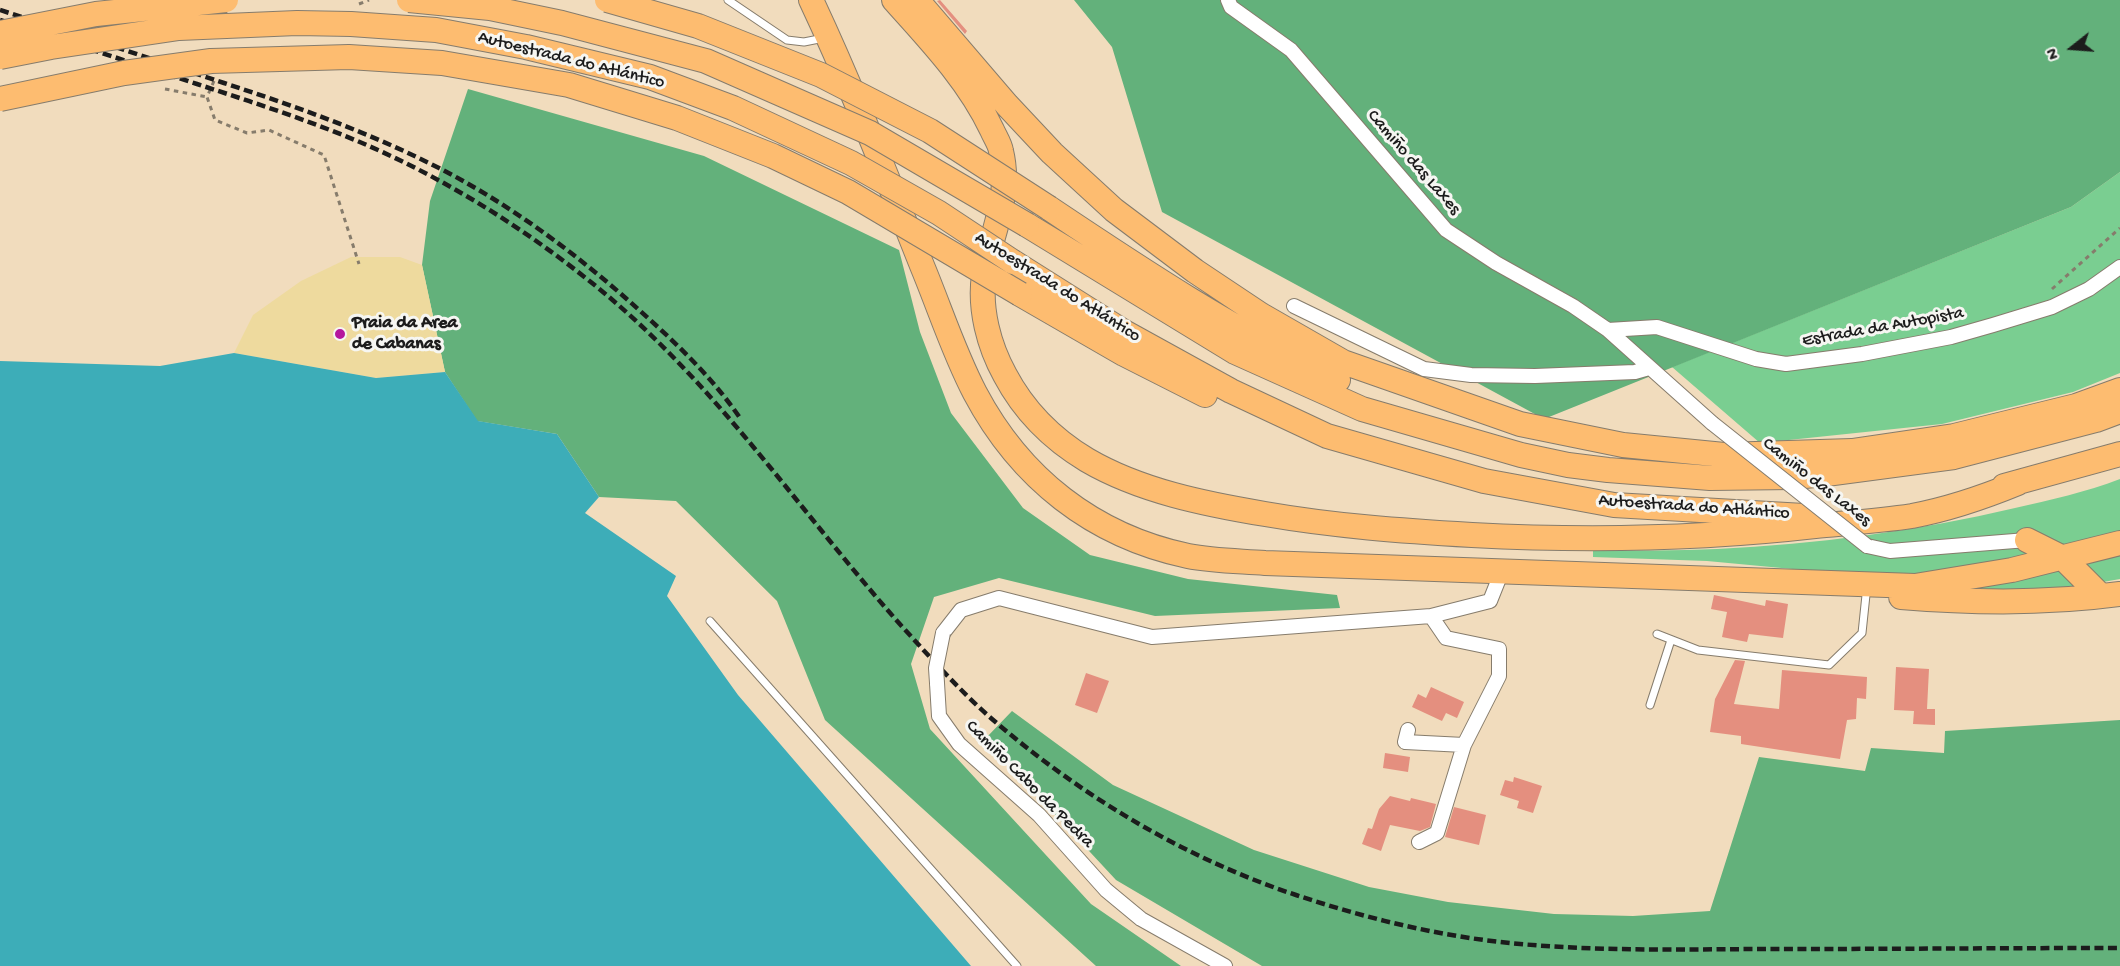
<!DOCTYPE html>
<html>
<head>
<meta charset="utf-8">
<style>
	body { margin:0 }
	#map { position:relative; width:2120px; height:966px; overflow:hidden; background:#f1dcbd; font-family:"Gochi Hand",sans-serif }
	canvas { display:block }
	.north { position:absolute; left:2042px; top:18px; width:60px; height:60px; -webkit-text-stroke:4px #f6f6f2; paint-order:stroke; rotate:253deg; font-size:16px; font-weight:700; line-height:24px; text-align:center; color:#1c1c1c }
	.north::after { content:''; display:block; margin:auto; width:21px; height:27px; background:#1c1c1c; clip-path:polygon(50% 0,100% 100%,50% 72%,0 100%) }
</style>
</head>
<body>
<div id="map">
<canvas width="2120" height="966"></canvas>
<div class="north">N</div>
</div>
<script>
const ctx = document.querySelector('canvas').getContext('2d');
ctx.lineJoin = 'round';
function fillPath(path, color) { ctx.fillStyle = color; ctx.fill(path, 'evenodd'); }
function trace(path, color, width, dash) { ctx.strokeStyle = color; ctx.lineWidth = width; ctx.lineCap = dash ? 'butt' : 'round'; ctx.setLineDash(dash || []); ctx.stroke(path); }
function label(font, color, halo, rows, align = 'center') {
  ctx.font = font + ' "Gochi Hand",sans-serif'; ctx.lineWidth = 6; ctx.setLineDash([]); ctx.textBaseline = 'middle'; ctx.strokeStyle = halo; ctx.fillStyle = color; for (const [text, x, y, turn = 0] of rows) {
    ctx.save(); ctx.translate(x, y); ctx.rotate((+turn || 0) * Math.PI / 180); ctx.textAlign = isNaN(turn) ? turn : align; if (halo) ctx.strokeText(text, 0, 0); ctx.fillText(text, 0, 0); ctx.restore();
  }
}
fillPath(new Path2D(`
	M 2120,172 L 2120,373 L 2073,392 L 1942,424 L 1760,443 L 1672,367 L 2071,207 Z
	M 2120,479 L 2120,579 L 2058,590 L 1944,593 L 1803,570 L 1707,561 L 1593,557 L 1593,551 C 1634,550 1676,551 1717,549 C 1817,544 1917,531 2015,508 C 2050,500 2086,492 2120,479 Z`), '#7ace91');
fillPath(new Path2D(`
	M 1074,0 L 2120,0 L 2120,172 L 2071,207 L 1544,419 L 1162,212 L 1112,47 Z
	M 468,89 L 704,156 L 899,250 L 920,332 L 951,413 L 1023,508 L 1090,555 L 1188,579 L 1337,595 L 1340,608 L 1155,616 L 999,578 L 934,597 L 911,664 L 930,729 L 1091,904 L 1181,966 L 1096,966 L 825,720 L 777,601 L 676,501 L 599,497 L 557,434 L 477,421 L 445,372 L 422,265 L 430,201 Z
	M 1012,711 L 1113,785 L 1254,850 L 1369,887 L 1448,902 L 1554,914 L 1633,916 L 1710,911 L 1759,757 L 1865,771 L 1871,748 L 1944,753 L 1945,731 L 2120,720 L 2120,966 L 1262,966 L 1116,880 L 985,739 Z`), '#63b17b');
fillPath(new Path2D(`
	M 351,257 L 400,257 L 422,265 L 445,372 L 376,378 L 234,353 L 253,315 L 301,281 Z`), '#eeda9e');
fillPath(new Path2D(`
	M 234,353 L 376,378 L 445,372 L 478,421 L 557,434 L 599,497 L 585,513 L 676,576 L 667,596 L 738,695 L 971,966 L 0,966 L 0,361 L 160,366 Z`), '#3dadb8');
fillPath(new Path2D(`
	M 940,0 L 967,31 L 965,34 L 937,1 Z
	M 1714,595 L 1765,606 L 1766,600 L 1788,604 L 1783,638 L 1749,634 L 1747,642 L 1722,637 L 1727,612 L 1711,609 Z
	M 1735,660 L 1745,661 L 1734,704 L 1779,709 L 1782,670 L 1867,677 L 1866,699 L 1857,698 L 1856,719 L 1847,720 L 1840,759 L 1741,744 L 1741,736 L 1710,732 L 1715,699 Z
	M 1896,667 L 1929,669 L 1927,709 L 1935,709 L 1935,725 L 1913,724 L 1914,711 L 1894,710 Z
	M 1086,673 L 1109,681 L 1097,713 L 1075,705 Z
	M 1431,687 L 1464,702 L 1457,718 L 1446,713 L 1442,721 L 1412,707 L 1418,694 L 1426,698 Z
	M 1385,753 L 1410,757 L 1408,772 L 1383,768 Z
	M 1514,777 L 1542,786 L 1533,813 L 1517,808 L 1519,801 L 1500,795 L 1505,780 L 1513,782 Z
	M 1390,796 L 1410,801 L 1411,798 L 1436,804 L 1430,827 L 1420,831 L 1390,825 L 1381,851 L 1362,844 L 1368,828 L 1372,829 L 1379,809 Z
	M 1454,807 L 1486,815 L 1479,845 L 1445,837 Z`), '#e48f7f');
const lane = new Path2D(`
	M 728,0 L 787,40 L 804,42 L 824,38
	M 710,621 L 1017,966
	M 1657,634 L 1698,650 L 1829,665 L 1862,633 L 1866,595
	M 1650,705 L 1671,640`);
const street = new Path2D(`
	M 1228,0 L 1231,7 L 1291,50 L 1446,230 L 1496,263 L 1573,306 L 1608,330 L 1712,423
	M 1294,306 L 1424,369 L 1471,375 L 1535,376 L 1635,372 L 1649,368
	M 1608,330 L 1657,327 L 1756,359 L 1786,364 L 1862,354 L 1951,337 L 1993,325 L 2052,307 L 2089,289 L 2120,267
	M 1867,546 L 1890,551 L 2027,540
	M 943,633 L 961,610 L 999,598 L 1152,637 L 1431,616 L 1490,601 L 1502,571
	M 937,683 L 939,716 L 959,744 L 1039,815 L 1106,890 L 1141,919 L 1225,966
	M 1408,730 L 1405,742 L 1464,745
	M 1419,842 L 1437,833 L 1464,745 L 1499,676 L 1499,649 L 1446,638 L 1431,616`);
const highway = new Path2D(`
	M 811,0 C 852,87 887,178 923,268 C 940,309 954,353 975,393 C 1020,478 1093,536 1188,556 C 1213,561 1239,561 1265,563 L 1915,586 L 2012,570 L 2120,543
	M 894,0 C 930,40 969,81 992,130 C 995,137 1000,144 1001,151 C 1012,196 991,232 984,275 C 979,309 989,346 1005,375 C 1024,411 1052,439 1087,460 C 1140,491 1205,504 1265,514 C 1334,526 1403,531 1472,535 C 1587,541 1701,539 1815,526 C 1847,523 1880,521 1912,516 C 1949,509 1984,497 2018,483
	M 917,0 L 1007,105 L 1052,153 L 1114,210 L 1195,271 L 1261,315 L 1343,362 L 1520,424 L 1623,445 L 1724,455 L 1852,451 L 1954,436 L 2076,406 L 2120,390
	M 1049,208 C 1143,271 1235,332 1338,380
	M 1027,225 L 1235,352 L 1362,409 L 1521,455 L 1568,465 L 1608,470 L 1710,478 L 1794,477 L 1826,474 L 1954,457 L 2096,420 L 2120,411
	M 1013,262 L 1124,332 L 1231,391 L 1327,436 L 1484,481 L 1614,505 L 1804,516
	M 1020,294 L 1124,354 L 1205,395
	M 2004,486 L 2120,454
	M 2027,540 L 2063,558 L 2101,596
	M 1901,597 C 1974,603 2047,604 2120,594`);
trace(lane, '#867c6c', 9);
trace(street, '#867c6c', 16);
trace(highway, '#867c6c', 26);
trace(new Path2D(`
	M 359,4 L 369,0
	M 214,81 L 207,97 L 215,120 L 247,133 L 269,130 L 324,155 L 359,264
	M 165,89 L 207,97
	M 2052,289 L 2120,228`), '#867c6c', 3, [4.5, 4.5]);
trace(lane, '#fff', 7);
trace(street, '#fff', 14);
trace(highway, '#fdbc70', 24);
trace(new Path2D(`
	M 0,10 C 75,34 150,58 224,83 C 298,107 370,133 439,168 C 511,205 578,255 638,309 C 675,342 712,377 740,418
	M 0,20 C 66,41 132,63 197,84 C 255,103 314,122 369,146 C 451,182 528,231 597,287 C 716,384 798,509 898,622 C 928,655 959,690 992,719 C 1080,795 1184,858 1296,895 C 1365,918 1438,936 1510,943 C 1599,952 1689,949 1778,949 C 1892,949 2006,948 2120,948`), '#1c1c1c', 4.5, [9, 4.5]);
const streetBridge = new Path2D(`
	M 1712,423 L 1867,546
	M 937,683 L 936,668 L 943,633`);
const highwayBridge = new Path2D(`
	M 409,0 L 490,8 L 562,23 L 706,61 L 870,133 L 1027,225
	M 607,0 L 698,26 L 821,75 L 930,131 L 1049,208
	M 0,33 L 96,14 L 226,0
	M 0,57 L 51,47 L 179,28 L 297,23 L 351,24 L 436,30 L 526,47 L 650,77 L 733,108 L 851,163 L 939,213 L 1013,262
	M 0,99 L 124,73 L 211,61 L 349,57 L 442,63 L 569,85 L 677,118 L 773,156 L 848,192 L 1020,294`);
trace(streetBridge, '#867c6c', 16, []);
trace(highwayBridge, '#867c6c', 26, []);
trace(streetBridge, '#fff', 14);
trace(highwayBridge, '#fdbc70', 24);
for (const [x, y, r, color] of [
	[340,334,6,"#b5179e"]
]) { const dot = new Path2D(); dot.arc(x, y, r, 0, 2 * Math.PI); ctx.fillStyle = color; ctx.fill(dot); trace(dot, '#f6f6f2', 2); }
label('18px', '#1c1c1c', '#f6f6f2', [
	["Autoestrada do Atlántico",571,61,14],
	["Camiño das Laxes",1413,163,49],
	["Autoestrada do Atlántico",1057,288,32],
	["Estrada da Autopista",1883,328,-10],
	["Camiño das Laxes",1816,483,38],
	["Autoestrada do Atlántico",1694,508,4],
	["Camiño Cabo da Pedra",1029,785,45]
]);
label('bold 18px', '#1c1c1c', '#f6f6f2', [
	["Praia da Area",352,324],
	["de Cabanas",352,345]
], 'left');
</script>
</body>
</html>
